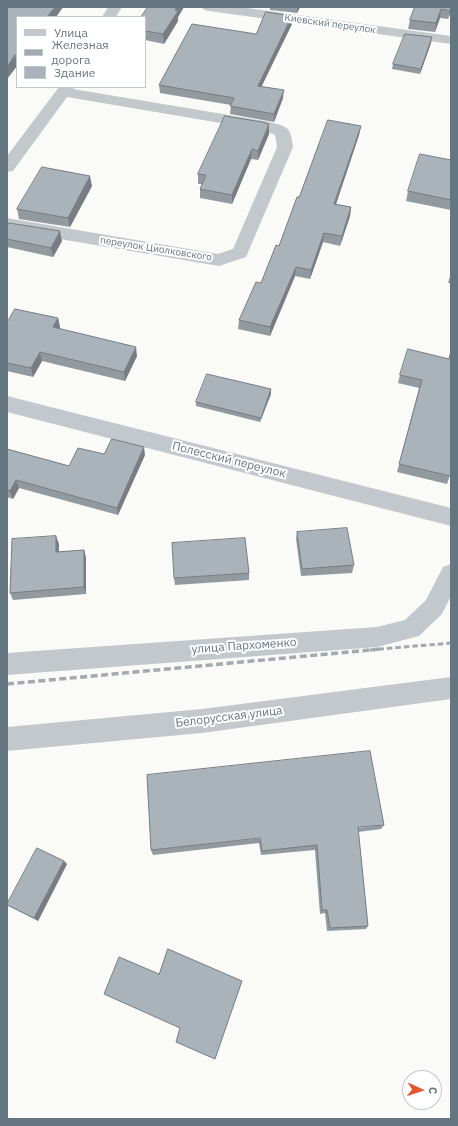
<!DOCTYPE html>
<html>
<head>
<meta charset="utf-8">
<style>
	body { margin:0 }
	#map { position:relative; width:458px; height:1126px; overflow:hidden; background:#fafaf8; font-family:"IBM Plex Sans",sans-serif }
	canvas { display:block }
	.frame { position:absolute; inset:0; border:8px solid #657683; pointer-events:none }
	.legend { position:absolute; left:16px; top:16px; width:130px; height:72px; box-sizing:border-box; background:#fff; border:1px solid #c1c8cd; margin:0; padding:5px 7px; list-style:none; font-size:12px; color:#657683 }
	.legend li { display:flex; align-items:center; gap:8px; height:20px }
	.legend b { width:20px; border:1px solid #c1c8cd }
	.north { position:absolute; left:402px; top:1070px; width:40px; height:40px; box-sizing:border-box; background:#fff; border:1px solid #c1c8cd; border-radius:50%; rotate:93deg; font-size:11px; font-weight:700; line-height:16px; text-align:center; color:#657683 }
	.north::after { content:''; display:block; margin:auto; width:14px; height:18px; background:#e4572e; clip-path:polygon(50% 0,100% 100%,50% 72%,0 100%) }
</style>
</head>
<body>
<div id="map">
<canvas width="458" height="1126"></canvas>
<div class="frame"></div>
<ul class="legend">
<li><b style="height:5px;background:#c3c8cc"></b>Улица</li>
<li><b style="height:5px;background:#a2aab0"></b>Железная дорога</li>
<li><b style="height:11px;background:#aab3b9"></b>Здание</li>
</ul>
<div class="north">С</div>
</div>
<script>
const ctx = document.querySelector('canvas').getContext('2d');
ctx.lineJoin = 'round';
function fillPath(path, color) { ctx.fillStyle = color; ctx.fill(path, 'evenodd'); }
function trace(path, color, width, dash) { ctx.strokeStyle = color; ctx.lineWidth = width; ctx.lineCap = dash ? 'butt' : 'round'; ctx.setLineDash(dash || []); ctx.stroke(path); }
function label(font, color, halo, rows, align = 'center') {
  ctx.font = font + ' "IBM Plex Sans",sans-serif'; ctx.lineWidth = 4; ctx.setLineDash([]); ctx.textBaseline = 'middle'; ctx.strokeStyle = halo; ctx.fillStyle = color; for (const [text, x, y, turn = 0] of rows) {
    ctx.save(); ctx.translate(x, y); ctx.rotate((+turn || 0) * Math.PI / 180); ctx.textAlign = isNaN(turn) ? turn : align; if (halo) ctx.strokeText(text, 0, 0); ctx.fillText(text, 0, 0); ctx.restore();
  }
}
fillPath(new Path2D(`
	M 108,7 L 122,7 L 116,17 L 102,17 Z
	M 202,7 L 240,7 L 451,36 L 451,44 L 209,11 L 204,10 Z
	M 59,87 L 75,87 L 73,89 L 265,121 C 287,127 290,124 293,147 L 246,257 L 219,266 L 7,230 L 7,218 L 218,254 L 233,249 L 277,147 L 275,135 L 262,130 L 67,97 L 13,171 L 7,172 L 7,156 Z
	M 7,396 L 451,508 L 451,526 L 7,412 Z
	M 451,564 L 451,596 L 442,614 L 419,636 L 377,647 L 7,675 L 7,653 L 377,627 L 405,620 L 426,600 L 443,567 Z
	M 451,677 L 451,699 L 202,733 L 7,751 L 7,727 L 202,709 Z`), '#c3c8cc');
trace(new Path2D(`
	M 370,650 L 451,643`), '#a2aab0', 3, [5.5, 3]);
trace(new Path2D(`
	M 7,684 L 381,649`), '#a2aab0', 3.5, [7, 3.5]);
fillPath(new Path2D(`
	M 9,7 L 63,7 L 56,17 L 17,17 L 17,66 L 7,79 Z
	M 148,7 L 184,7 L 178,17 L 178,21 L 164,44 L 145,40 L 145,17 Z
	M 270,7 L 300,7 L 297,13 L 270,10 Z
	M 415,7 L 451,7 L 451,11 L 448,19 L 440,18 L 435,32 L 408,29 L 410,20 Z
	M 292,16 L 292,24 L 261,86 L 283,98 L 274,122 L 230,114 L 231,105 L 160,93 L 159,85 L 256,34 Z
	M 431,43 L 420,74 L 392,69 L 393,64 Z
	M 361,126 L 359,135 L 336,204 L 351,207 L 350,216 L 340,246 L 323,242 L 310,279 L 295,276 L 270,336 L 238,329 L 239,320 L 261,283 L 279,246 L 299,197 Z
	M 269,134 L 258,160 L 251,159 L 232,204 L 200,198 L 200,189 L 202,184 L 198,184 L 198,174 Z
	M 451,160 L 451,210 L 406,201 L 408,191 Z
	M 92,186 L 70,227 L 19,219 L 17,209 Z
	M 7,226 L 62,241 L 53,257 L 7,247 Z
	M 451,273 L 451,283 L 448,283 Z
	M 58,318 L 60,327 L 60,329 L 137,356 L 125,381 L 42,361 L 33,377 L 7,371 L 7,323 Z
	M 451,349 L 451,472 L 447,484 L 397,472 L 419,388 L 398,383 L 400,375 L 449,358 Z
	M 271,389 L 271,394 L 260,422 L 196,406 L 196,402 Z
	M 7,449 L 69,466 L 104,454 L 145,455 L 118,515 L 19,488 L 13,499 L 7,497 Z
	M 297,532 L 354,565 L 352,573 L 301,576 L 296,539 Z
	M 59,544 L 59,552 L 84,550 L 86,558 L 86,594 L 13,600 L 10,593 Z
	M 249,573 L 249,580 L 175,585 L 174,578 Z
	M 384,825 L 381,829 L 358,832 L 368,926 L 366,929 L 327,931 L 325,913 L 320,914 L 315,850 L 261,855 L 259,843 L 153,855 L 151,850 Z
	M 64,861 L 67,864 L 38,921 L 11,907 L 7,905 Z`), '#929a9f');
fillPath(new Path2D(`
	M 55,7 L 63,7 L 56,17 L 47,17 Z
	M 177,7 L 184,7 L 178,17 L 178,21 L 164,44 L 163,34 Z
	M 297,7 L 300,7 L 297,13 Z
	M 451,7 L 451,11 L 448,19 Z
	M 441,9 L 440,18 L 435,32 L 436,23 Z
	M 292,16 L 292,24 L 258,94 L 258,86 Z
	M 432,37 L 431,43 L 420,74 L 421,69 Z
	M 15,55 L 17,66 L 7,79 L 7,67 Z
	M 284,90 L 283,98 L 274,122 L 274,114 Z
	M 269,124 L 269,134 L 258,160 L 258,151 Z
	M 361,126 L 359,135 L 333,213 L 334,204 Z
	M 252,149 L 251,159 L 232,204 L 232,195 Z
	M 90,176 L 92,186 L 70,227 L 68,218 Z
	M 351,207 L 350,216 L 340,246 L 342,236 Z
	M 60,231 L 62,241 L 53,257 L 51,248 Z
	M 324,233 L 323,242 L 310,279 L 311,270 Z
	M 296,267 L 295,276 L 270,336 L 270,327 Z
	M 58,318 L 60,327 L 55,336 L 53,327 Z
	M 136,347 L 137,356 L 125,381 L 124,372 Z
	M 40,352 L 42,361 L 33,377 L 31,368 Z
	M 271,389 L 271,394 L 260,422 L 261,418 Z
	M 144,447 L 145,455 L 118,515 L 117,508 Z
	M 16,480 L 19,488 L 13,499 L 10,491 Z
	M 56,536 L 59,544 L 58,560 L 56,552 Z
	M 84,550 L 86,558 L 86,594 L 84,587 Z
	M 64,861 L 67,864 L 38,921 L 34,918 Z`), '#777d82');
const building = new Path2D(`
	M 9,7 L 55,7 L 47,17 L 17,17 L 17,55 L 15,55 L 7,67 L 7,10 Z
	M 148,7 L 177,7 L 175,10 L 178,11 L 163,34 L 145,31 L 145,17 L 141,17 Z
	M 415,7 L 451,7 L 450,11 L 441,9 L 436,23 L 410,20 Z
	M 266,12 L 292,16 L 258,86 L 284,90 L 274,114 L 230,106 L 234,98 L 159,85 L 192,24 L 256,34 Z
	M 405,34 L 432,37 L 421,69 L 393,64 Z
	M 225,116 L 262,122 L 269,124 L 258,151 L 252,149 L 232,195 L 200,189 L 206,175 L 198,174 Z
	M 328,120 L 361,126 L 334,204 L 351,207 L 342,236 L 324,233 L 311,270 L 296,267 L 270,327 L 239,320 L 256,282 L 261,283 L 276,245 L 279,246 L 297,197 L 299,197 Z
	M 420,154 L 451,160 L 451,200 L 408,191 Z
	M 42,167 L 90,176 L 68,218 L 17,209 Z
	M 9,223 L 60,231 L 51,248 L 7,239 L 7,226 Z
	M 15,309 L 58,318 L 53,327 L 136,347 L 124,372 L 40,352 L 31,368 L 7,363 L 7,323 Z
	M 408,349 L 449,359 L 451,351 L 451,472 L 450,476 L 399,464 L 422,380 L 400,375 Z
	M 207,374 L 271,389 L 261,418 L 196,402 Z
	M 112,439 L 144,447 L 117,508 L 16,480 L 10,491 L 7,490 L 7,449 L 69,466 L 78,448 L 104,454 Z
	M 347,528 L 354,565 L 302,569 L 297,532 Z
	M 56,536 L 56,552 L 84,550 L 84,587 L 10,593 L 12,539 Z
	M 245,538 L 249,573 L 174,578 L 172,543 Z
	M 370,751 L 384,825 L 358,827 L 368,926 L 330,928 L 327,910 L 322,910 L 317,845 L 262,851 L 260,838 L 151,850 L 147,775 Z
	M 37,848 L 64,861 L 34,918 L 7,905 L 7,904 Z
	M 168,949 L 242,981 L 215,1059 L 176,1042 L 180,1028 L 104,994 L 119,957 L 159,974 Z`);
fillPath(building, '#aab3b9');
trace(building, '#777d82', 1);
label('10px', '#657683', '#fff', [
	["Киевский переулок",330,24,8],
	["переулок Циолковского",156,249,9]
]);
label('12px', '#657683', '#fff', [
	["Полесский переулок",229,460,14],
	["улица Пархоменко",244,646,-4],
	["Белорусская улица",229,717,-7]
]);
</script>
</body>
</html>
